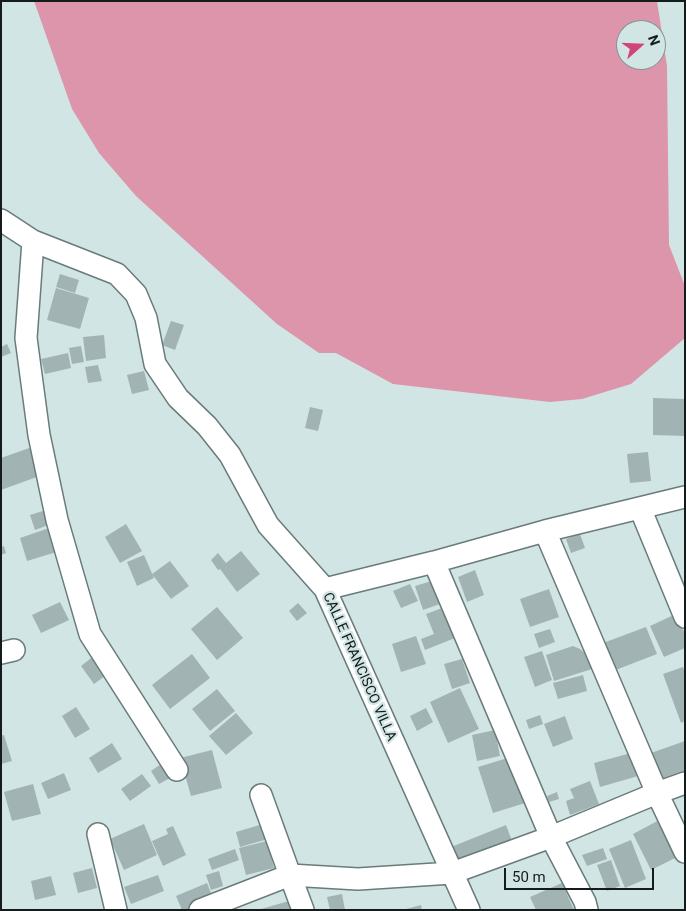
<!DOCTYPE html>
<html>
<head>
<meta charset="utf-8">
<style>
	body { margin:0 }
	#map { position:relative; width:686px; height:911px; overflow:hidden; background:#d1e5e4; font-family:Roboto,sans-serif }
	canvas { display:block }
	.frame { position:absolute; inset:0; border:2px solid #141c1b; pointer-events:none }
	.north { position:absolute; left:616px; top:20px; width:50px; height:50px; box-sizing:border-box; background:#d1e5e4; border:1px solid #859594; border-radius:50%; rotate:70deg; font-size:14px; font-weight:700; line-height:20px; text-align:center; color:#141c1b }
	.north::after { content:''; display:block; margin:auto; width:18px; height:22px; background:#cf457c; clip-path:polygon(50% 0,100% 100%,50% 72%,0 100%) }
	.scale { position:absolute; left:504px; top:868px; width:150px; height:22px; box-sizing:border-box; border:2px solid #141c1b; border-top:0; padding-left:6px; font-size:15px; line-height:18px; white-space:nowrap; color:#141c1b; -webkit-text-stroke:4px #d1e5e4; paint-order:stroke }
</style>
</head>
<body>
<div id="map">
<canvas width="686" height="911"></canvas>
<div class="frame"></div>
<div class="north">N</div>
<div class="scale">50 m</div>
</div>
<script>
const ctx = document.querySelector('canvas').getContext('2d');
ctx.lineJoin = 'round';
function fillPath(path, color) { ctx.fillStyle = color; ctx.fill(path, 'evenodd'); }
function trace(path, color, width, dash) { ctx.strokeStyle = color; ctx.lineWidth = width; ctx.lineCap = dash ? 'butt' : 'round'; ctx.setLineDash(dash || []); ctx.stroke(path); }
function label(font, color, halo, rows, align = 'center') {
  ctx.font = font + ' Roboto,sans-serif'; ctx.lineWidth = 4.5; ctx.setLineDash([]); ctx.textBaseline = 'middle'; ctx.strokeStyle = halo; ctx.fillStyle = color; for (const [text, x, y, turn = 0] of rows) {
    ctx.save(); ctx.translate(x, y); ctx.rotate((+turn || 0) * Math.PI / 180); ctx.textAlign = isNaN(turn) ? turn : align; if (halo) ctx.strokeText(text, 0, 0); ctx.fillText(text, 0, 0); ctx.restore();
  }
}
fillPath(new Path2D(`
	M 34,1 L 657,1 L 667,66 L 669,245 L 685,286 L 685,338 L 631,384 L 582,399 L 550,402 L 393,384 L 336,353 L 319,353 L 277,324 L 136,196 L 99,153 L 72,109 ZM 626,30 L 656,30 L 656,60 L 626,60 Z`), '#dd95ab');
fillPath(new Path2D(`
	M 60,274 L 79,280 L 75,293 L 56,287 Z
	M 56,288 L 89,298 L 80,329 L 47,320 Z
	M 171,321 L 184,325 L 175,350 L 162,345 Z
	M 104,335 L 106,358 L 86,361 L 83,337 Z
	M 7,344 L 11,353 L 1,357 L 1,347 Z
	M 81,346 L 84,362 L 72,364 L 69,348 Z
	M 68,353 L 71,368 L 45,374 L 41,359 Z
	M 98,365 L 102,381 L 88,383 L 85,367 Z
	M 144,371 L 149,390 L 132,394 L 127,375 Z
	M 653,398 L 685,399 L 685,436 L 653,435 Z
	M 310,407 L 323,410 L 318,431 L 305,428 Z
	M 35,446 L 45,474 L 1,490 L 1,458 Z
	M 648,452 L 651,481 L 630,483 L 627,454 Z
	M 46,510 L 51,524 L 35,530 L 30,515 Z
	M 126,524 L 142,551 L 120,563 L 105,537 Z
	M 55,526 L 63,550 L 27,561 L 20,538 Z
	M 580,534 L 585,548 L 571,553 L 566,539 Z
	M 4,546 L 6,553 L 1,555 L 1,547 Z
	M 241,551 L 260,574 L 237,592 L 220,569 L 218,570 L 211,560 L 218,553 L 226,563 Z
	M 144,555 L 154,578 L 137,586 L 127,562 Z
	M 170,561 L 189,586 L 171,599 L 152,574 Z
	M 475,570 L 484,595 L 467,602 L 458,577 Z
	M 435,580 L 443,603 L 423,610 L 415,586 Z
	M 410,584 L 418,601 L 401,608 L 393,591 Z
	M 549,589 L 559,617 L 530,627 L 520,599 Z
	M 60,602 L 69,620 L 41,633 L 32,615 Z
	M 298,603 L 307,613 L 297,621 L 289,611 Z
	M 217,607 L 243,638 L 217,660 L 191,629 Z
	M 442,608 L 455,638 L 425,650 L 421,639 L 434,634 L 426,614 Z
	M 676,614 L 685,634 L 685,648 L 664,657 L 650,626 Z
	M 646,627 L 657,654 L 613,671 L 603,643 Z
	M 550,629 L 555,642 L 539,648 L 534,634 Z
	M 416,636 L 426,664 L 401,672 L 392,644 Z
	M 573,646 L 580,649 L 585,653 L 592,669 L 554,681 L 546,655 Z
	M 542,651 L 552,680 L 535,687 L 524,657 Z
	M 192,654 L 210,678 L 170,709 L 152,685 Z
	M 95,655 L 109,673 L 94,684 L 81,666 Z
	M 462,659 L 470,683 L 452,689 L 444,664 Z
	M 683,667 L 685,673 L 685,721 L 681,723 L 663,674 Z
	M 583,675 L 587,691 L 558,699 L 553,683 Z
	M 460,688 L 479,729 L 448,743 L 430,702 Z
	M 217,689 L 235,711 L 210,731 L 192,709 Z
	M 76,707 L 90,729 L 75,738 L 62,716 Z
	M 426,708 L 433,722 L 417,731 L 410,716 Z
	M 236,713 L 253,733 L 226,755 L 209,736 Z
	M 540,715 L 543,724 L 529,729 L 526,720 Z
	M 565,716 L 573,739 L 553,747 L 544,724 Z
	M 495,730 L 500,756 L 477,761 L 472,735 Z
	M 4,735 L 12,761 L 1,764 L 1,736 Z
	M 685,741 L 685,780 L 660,789 L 648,754 Z
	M 112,743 L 122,759 L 98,773 L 89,758 Z
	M 212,750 L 222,788 L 191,796 L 180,758 Z
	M 631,753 L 638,776 L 600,787 L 594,763 Z
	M 511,757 L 525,803 L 493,813 L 478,767 Z
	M 161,764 L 170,778 L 159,784 L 151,771 Z
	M 64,773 L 71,790 L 48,799 L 41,783 Z
	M 142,774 L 151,786 L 130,801 L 121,789 Z
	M 590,781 L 599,804 L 570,815 L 566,801 L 574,798 L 570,789 Z
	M 33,784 L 41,814 L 12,821 L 4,792 Z
	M 557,792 L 559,799 L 549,802 L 547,796 Z
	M 661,819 L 679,856 L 651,870 L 633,834 Z
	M 144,824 L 157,855 L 124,870 L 110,839 Z
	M 263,824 L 268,839 L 240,847 L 236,832 Z
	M 506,825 L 512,841 L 457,863 L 451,847 Z
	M 173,826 L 186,855 L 163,866 L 152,841 L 168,834 L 166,829 Z
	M 631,840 L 646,879 L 625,888 L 609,849 Z
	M 267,841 L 274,868 L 246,875 L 239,848 Z
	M 603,848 L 607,859 L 587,866 L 582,855 Z
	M 235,849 L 239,860 L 212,870 L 208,859 Z
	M 611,860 L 620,886 L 607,891 L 597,865 Z
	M 92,868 L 97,888 L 78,893 L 73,873 Z
	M 219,871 L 223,886 L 211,890 L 206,875 Z
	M 158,875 L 164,891 L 131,904 L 124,887 Z
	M 51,876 L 56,895 L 35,900 L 31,881 Z
	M 207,883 L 213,898 L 185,910 L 182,910 L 176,896 Z
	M 562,883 L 574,910 L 536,910 L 530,897 Z
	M 342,894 L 345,910 L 330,910 L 327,897 Z
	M 296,899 L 299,910 L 262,910 L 261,909 Z
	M 421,905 L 422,910 L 406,910 L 406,909 Z`), '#a1b4b3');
const minor = new Path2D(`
	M 1,220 L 33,241 L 117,274 L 136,294 L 146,318 L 155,364 L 178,398 L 207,426 L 230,455 L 268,525 L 325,589 L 469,910
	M 33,241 L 26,338 L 39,435 L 57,520 L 90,634 L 177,770
	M 640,508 L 685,617
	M 545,531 L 657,793 L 685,852
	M 434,562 L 551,837 L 585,902 L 587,910
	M 325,589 L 434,562 L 545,531 L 685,497
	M 1,653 L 14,650
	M 261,795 L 290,875 L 303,910
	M 98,834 L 116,910
	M 200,910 L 290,875 L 358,879 L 452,873 L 551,837 L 657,793 L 685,783`);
trace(minor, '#697b7a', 24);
trace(minor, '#fff', 21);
label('14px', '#141c1b', '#d1e5e4', [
	["CALLE FRANCISCO VILLA",359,667,66]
]);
</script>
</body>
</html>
